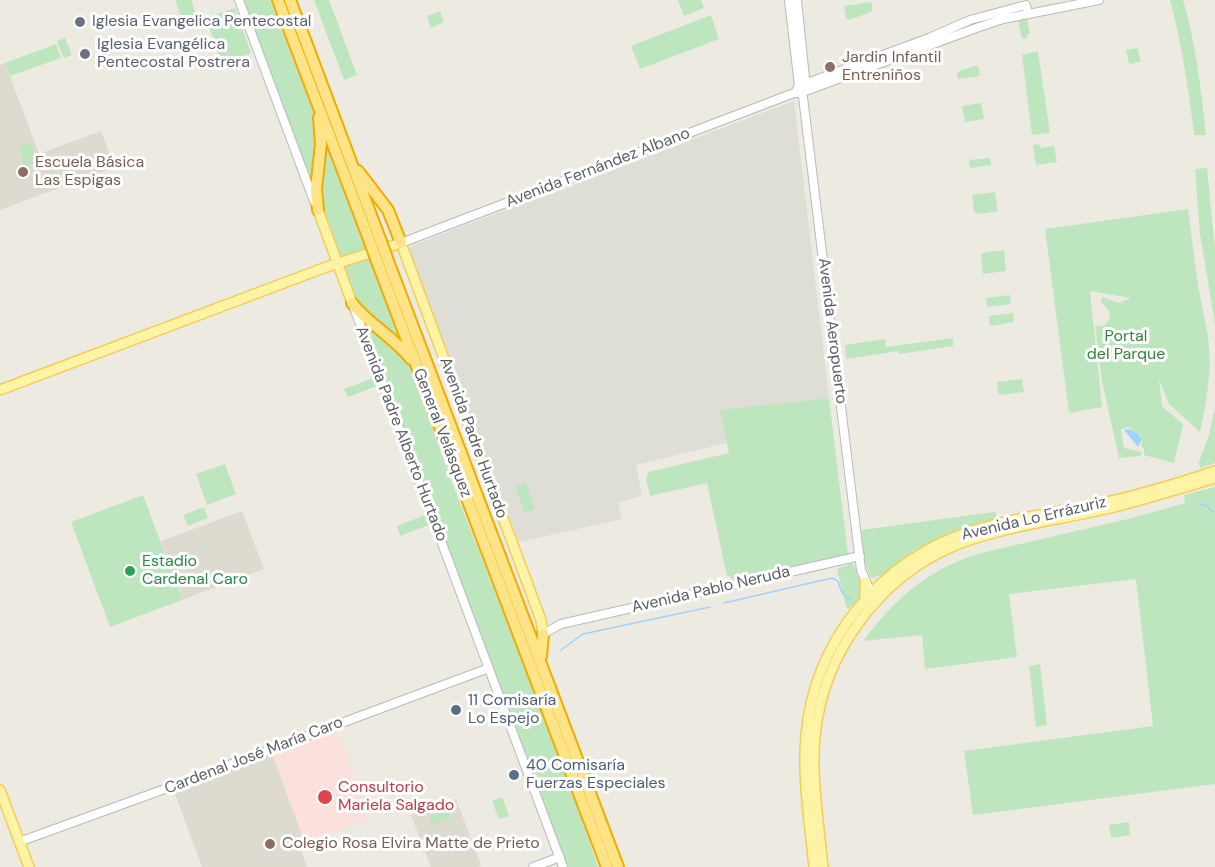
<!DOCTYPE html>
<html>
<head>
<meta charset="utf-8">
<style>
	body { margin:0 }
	canvas { display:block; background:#edebe1 }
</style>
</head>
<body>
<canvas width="1215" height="867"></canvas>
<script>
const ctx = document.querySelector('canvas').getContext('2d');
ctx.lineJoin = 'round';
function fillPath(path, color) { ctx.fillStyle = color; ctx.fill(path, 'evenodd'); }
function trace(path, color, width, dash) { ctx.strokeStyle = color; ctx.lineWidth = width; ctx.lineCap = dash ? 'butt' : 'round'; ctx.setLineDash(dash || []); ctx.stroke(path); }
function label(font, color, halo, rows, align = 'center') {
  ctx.font = font + ' "DM Sans",sans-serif'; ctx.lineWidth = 6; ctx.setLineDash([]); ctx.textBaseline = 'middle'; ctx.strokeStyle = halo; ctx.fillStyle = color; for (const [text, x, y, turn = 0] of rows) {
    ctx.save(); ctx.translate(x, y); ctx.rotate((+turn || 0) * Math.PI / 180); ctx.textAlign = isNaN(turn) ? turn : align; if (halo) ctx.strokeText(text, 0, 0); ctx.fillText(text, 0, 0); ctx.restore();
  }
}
fillPath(new Path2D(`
	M 794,101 L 829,398 L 721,410 L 727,443 L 636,465 L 642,496 L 618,503 L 622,519 L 519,542 L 409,250 L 413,245 Z`), '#deddd6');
fillPath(new Path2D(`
	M 5,63 L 39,154 L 101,131 L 115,167 L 0,210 L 0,65 Z
	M 242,511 L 264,569 L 182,600 L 161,541 Z
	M 272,753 L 305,843 L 299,845 L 307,867 L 202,867 L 174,791 Z
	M 456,799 L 481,865 L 477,867 L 431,867 L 411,815 Z`), '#dddad0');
fillPath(new Path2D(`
	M 336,729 L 370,818 L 305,843 L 272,753 Z`), '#fbe0dc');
fillPath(new Path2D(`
	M 175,0 L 191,0 L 198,19 L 184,25 Z
	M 242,0 L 270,0 L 401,341 L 451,480 L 564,768 L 598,867 L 567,867 Z
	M 314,0 L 329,0 L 357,75 L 344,80 Z
	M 678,0 L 701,0 L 704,8 L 684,16 Z
	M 1170,0 L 1183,0 C 1196,44 1201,89 1206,135 L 1195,135 L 1194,133 C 1188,88 1182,44 1170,0 Z
	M 871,2 L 873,8 L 871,12 L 849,20 L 846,18 L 844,6 Z
	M 235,8 L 251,53 L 222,64 L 206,18 Z
	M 440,11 L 444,22 L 431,28 L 427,16 Z
	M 711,15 L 719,39 L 640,69 L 631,46 Z
	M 1027,19 L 1030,34 L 1027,34 L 1028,38 L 1022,39 L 1018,21 Z
	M 65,38 L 72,55 L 64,58 L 57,41 Z
	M 56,44 L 61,58 L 10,76 L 5,63 Z
	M 1138,48 L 1141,62 L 1129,64 L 1126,50 Z
	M 1038,51 L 1050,133 L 1032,135 L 1022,55 Z
	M 975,66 L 978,66 L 980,76 L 958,79 L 957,74 L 959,71 Z
	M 981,103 L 984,119 L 965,122 L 962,106 Z
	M 30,142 L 37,163 L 25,167 L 18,146 Z
	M 1039,144 L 1040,148 L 1054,146 L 1057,162 L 1036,165 L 1033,145 Z
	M 990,158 L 991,165 L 970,168 L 969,160 Z
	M 1207,168 L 1215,249 L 1215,324 L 1200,234 L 1195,169 Z
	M 995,192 L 998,211 L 980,214 L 974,212 L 972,195 Z
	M 1188,209 L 1198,285 L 1208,336 L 1210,366 L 1206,403 L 1200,432 L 1169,404 L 1159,379 L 1162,406 L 1183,424 L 1174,463 L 1144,455 L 1144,448 L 1141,447 C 1144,433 1138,435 1128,427 L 1121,430 L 1124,448 L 1142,452 L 1140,456 L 1119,458 L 1102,381 L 1095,326 L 1104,326 C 1113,317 1111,309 1101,303 L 1102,297 L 1119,303 L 1131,298 L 1090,291 L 1102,407 L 1069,413 L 1045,229 Z
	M 1004,250 L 1006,271 L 983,274 L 981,255 L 983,253 Z
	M 1010,295 L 1011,304 L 987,307 L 986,298 Z
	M 1013,313 L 1014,322 L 990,326 L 989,316 Z
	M 953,338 L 953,346 L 899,354 L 899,351 L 846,359 L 845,345 L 885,339 L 886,347 Z
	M 373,378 L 377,386 L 348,397 L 344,389 Z
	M 1022,379 L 1024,392 L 1001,395 L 998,393 L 997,382 Z
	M 829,398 L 848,555 L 731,579 L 730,576 L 727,576 L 707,483 L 650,496 L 646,479 L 648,472 L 729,453 L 720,410 Z
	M 1215,407 L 1215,463 L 1200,468 L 1199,462 L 1209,435 Z
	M 225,464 L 236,494 L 207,505 L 196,474 Z
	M 525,483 L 535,509 L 525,513 L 515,487 Z
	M 1215,487 L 1215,784 L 973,815 L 964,751 L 1153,726 L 1136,579 L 1009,594 L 1017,657 L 925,669 L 922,635 L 863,641 C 895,599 926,571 977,554 L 1128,519 L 1185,503 L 1184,495 Z
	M 143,495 L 182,600 L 110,627 L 71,522 Z
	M 204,507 L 208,518 L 188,526 L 183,515 Z
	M 994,512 L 996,513 L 996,519 C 969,527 943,535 918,548 C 901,556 891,574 872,578 L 870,576 L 864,561 L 859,532 L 861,530 Z
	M 425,515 L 429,525 L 400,536 L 397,526 Z
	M 852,563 C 856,568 856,572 858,577 C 863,593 864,599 847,609 L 837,569 Z
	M 1040,664 L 1047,725 L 1036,727 L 1029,666 Z
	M 502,797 L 509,816 L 499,819 L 492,801 Z
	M 447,809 L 451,818 L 432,825 L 429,817 Z
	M 1129,822 L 1130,835 L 1111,838 L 1109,825 Z`), '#bde6bf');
fillPath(new Path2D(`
	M 1129,429 L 1137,433 L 1142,439 L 1138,447 L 1124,430 Z`), '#a0d2ff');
trace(new Path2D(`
	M 1199,504 L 1206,505 L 1213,512
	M 724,603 L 832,578 L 838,581 C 841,590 842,597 851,599
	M 561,650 L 583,634 L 710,607`), '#a0d2ff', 1.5);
const minor = new Path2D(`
	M 239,0 L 314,201
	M 789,0 L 799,86 L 803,97 L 861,570 L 868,586
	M 797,0 L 806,88
	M 797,89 L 799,86 L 929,38 L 970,20 L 1026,5 L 1028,14
	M 401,243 L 794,93 L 800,93 L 979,27 L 1003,19 L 1099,0
	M 354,308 L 563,867
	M 543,634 L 561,624 L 860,556
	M 19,842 L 162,790 L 489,668
	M 533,867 L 560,857`);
const major = new Path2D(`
	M 318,210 L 352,303
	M 0,390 L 329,266 L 401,243 L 541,620 L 543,634
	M 865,599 L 865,582
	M 0,790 L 29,867
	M 814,867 C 810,824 802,779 806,736 C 814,642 879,561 969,532 C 1010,518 1055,513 1097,504 C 1137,496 1176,484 1215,471
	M 823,867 C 819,824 811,779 815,736 C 823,653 879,577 956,545 C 1002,527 1057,520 1106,509 C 1143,500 1179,489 1215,478`);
const highway = new Path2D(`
	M 278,0 L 370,242
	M 290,0 L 380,239
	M 358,171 L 388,210 L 401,243
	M 318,210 L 316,189 L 321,144 L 319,118
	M 388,261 L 618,867
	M 378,264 L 607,867
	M 352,303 C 369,325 394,337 411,359
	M 541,656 L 543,634`);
trace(minor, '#b7b9be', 10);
trace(major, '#f3cd55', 12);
trace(highway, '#efad00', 14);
trace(minor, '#fff', 8);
trace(major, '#fff4a5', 9);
trace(highway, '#fee487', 10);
const highwayBridge = new Path2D(`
	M 380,239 L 388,261
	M 370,242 L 378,264`);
trace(highwayBridge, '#efad00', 14, []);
trace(highwayBridge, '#fee487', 10);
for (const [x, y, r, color] of [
	[80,22,6,"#6b7280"],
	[85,54,6,"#6b7280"],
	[830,67,6,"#8d6e63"],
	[23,172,6,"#8d6e63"],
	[130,571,6,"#2e9e5b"],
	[456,710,6,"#5c6f8a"],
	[514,775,6,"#5c6f8a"],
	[325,797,8,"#e0444e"],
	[270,844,6,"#8d6e63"]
]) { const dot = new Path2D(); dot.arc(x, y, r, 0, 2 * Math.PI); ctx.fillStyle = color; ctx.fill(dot); trace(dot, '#fff', 2); }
label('16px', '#5b616d', '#fff', [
	["Iglesia Evangelica Pentecostal",92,22],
	["Iglesia Evangélica",97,45],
	["Pentecostal Postrera",97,63]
], 'left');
label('16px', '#785e54', '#fff', [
	["Jardin Infantil",842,58],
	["Entreniños",842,76],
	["Escuela Básica",35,163],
	["Las Espigas",35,181],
	["Colegio Rosa Elvira Matte de Prieto",282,844]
], 'left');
label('16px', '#5a5e63', '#fff', [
	["Avenida Fernández Albano",598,168,-21],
	["Avenida Aeropuerto",832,331,83],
	["General Velásquez",442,433,69],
	["Avenida Padre Alberto Hurtado",401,434,69],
	["Avenida Padre Hurtado",473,438,70],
	["Avenida Lo Errázuriz",1034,519,-13],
	["Avenida Pablo Neruda",711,590,-13],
	["Cardenal José María Caro",254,756,-21]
]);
label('16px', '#328239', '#fff', [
	["Portal",1126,337],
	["del Parque",1126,355]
]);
label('16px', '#27864d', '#fff', [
	["Estadio",142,562],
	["Cardenal Caro",142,580]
], 'left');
label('16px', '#4e5e75', '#fff', [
	["11 Comisaría",468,701],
	["Lo Espejo",468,719],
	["40 Comisaría",526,766],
	["Fuerzas Especiales",526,784]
], 'left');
label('16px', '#be3a42', '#fff', [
	["Consultorio",338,788],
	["Mariela Salgado",338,806]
], 'left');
</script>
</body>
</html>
